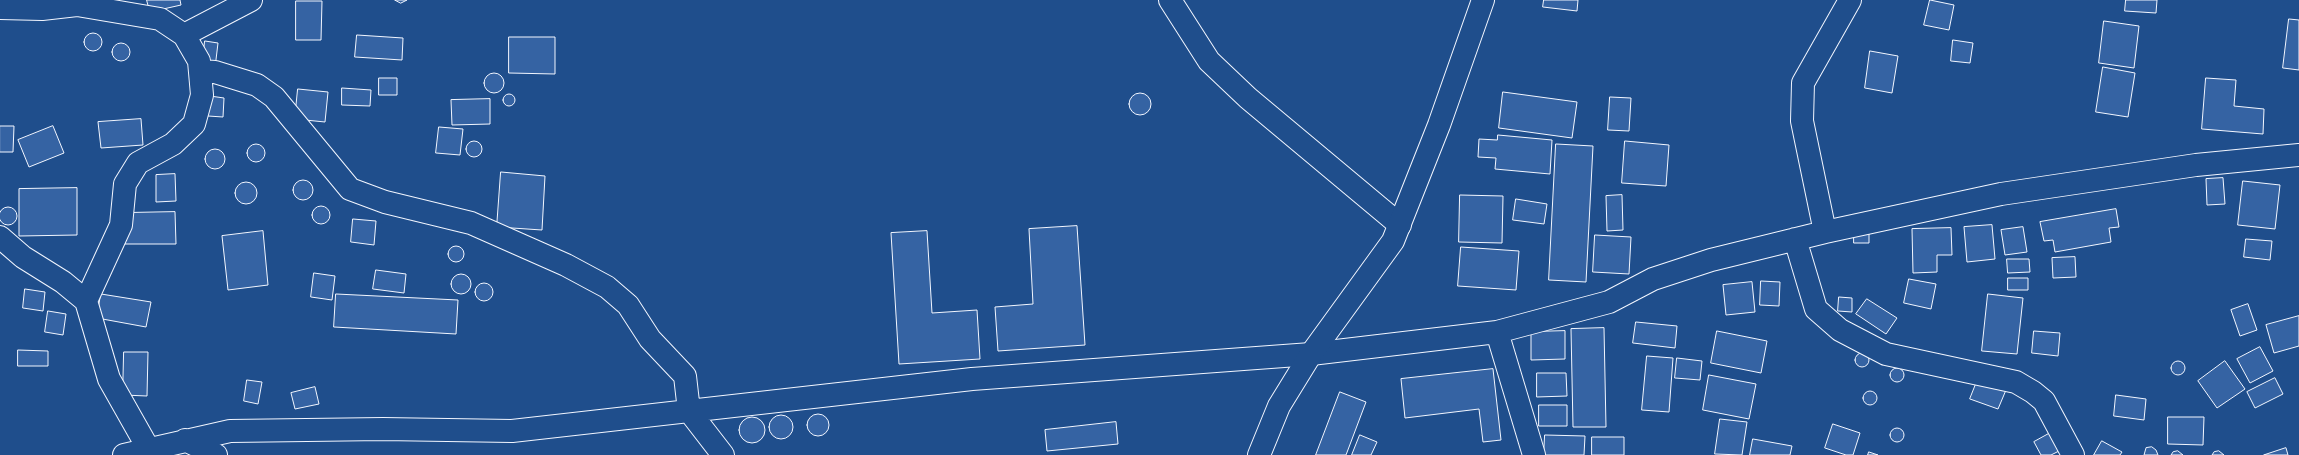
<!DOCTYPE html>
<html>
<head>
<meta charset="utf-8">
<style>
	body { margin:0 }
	canvas { display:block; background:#1f4e8c }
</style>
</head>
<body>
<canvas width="2299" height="455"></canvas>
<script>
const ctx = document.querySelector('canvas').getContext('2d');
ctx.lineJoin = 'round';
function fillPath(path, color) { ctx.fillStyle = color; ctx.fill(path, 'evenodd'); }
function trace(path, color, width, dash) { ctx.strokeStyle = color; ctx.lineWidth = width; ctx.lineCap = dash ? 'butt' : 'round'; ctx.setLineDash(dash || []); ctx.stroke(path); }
const building = new Path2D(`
	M 147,0 L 180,0 L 181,5 L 150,12 Z
	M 395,0 L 407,0 L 401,3 Z
	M 1544,0 L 1578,0 L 1577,11 L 1543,7 Z
	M 1930,0 L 1954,5 L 1949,30 L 1924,25 Z
	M 2126,0 L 2157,0 L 2156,13 L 2125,11 Z
	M 296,1 L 322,1 L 321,40 L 296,40 Z
	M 2289,19 L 2299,20 L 2299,70 L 2283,68 Z
	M 2104,21 L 2139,26 L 2134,68 L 2099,63 Z
	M84 42a9 9 0 1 1 18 0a9 9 0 1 1-18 0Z
	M 357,35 L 403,38 L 402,60 L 355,57 Z
	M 509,37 L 555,37 L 555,74 L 509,73 Z
	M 1953,40 L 1973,43 L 1970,63 L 1951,61 Z
	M 205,41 L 218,43 L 215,68 L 202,67 Z
	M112 52a9 9 0 1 1 18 0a9 9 0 1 1-18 0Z
	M 1870,51 L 1898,56 L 1892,93 L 1865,88 Z
	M 2103,67 L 2135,73 L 2128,117 L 2096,112 Z
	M484 83a10 10 0 1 1 20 0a10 10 0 1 1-20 0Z
	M 379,78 L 397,78 L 397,95 L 379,95 Z
	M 2206,78 L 2236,80 L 2234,106 L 2264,109 L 2263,134 L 2202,129 Z
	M 342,88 L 371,90 L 370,106 L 342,105 Z
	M 298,89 L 328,92 L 325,122 L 295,119 Z
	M 1503,92 L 1577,102 L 1572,138 L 1499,128 Z
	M1129 104a11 11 0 1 1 22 0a11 11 0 1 1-22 0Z
	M503 100a6 6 0 1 1 12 0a6 6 0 1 1-12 0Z
	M 210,96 L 224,98 L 223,117 L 208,116 Z
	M 1610,97 L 1631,98 L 1629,131 L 1608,130 Z
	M 490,99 L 490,124 L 452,125 L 451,100 Z
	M 141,119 L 143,145 L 101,148 L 98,122 Z
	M 0,126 L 14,126 L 13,152 L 0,152 Z
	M 53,126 L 64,153 L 29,167 L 18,140 Z
	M 439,127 L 463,129 L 460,155 L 436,153 Z
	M 1498,135 L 1552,140 L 1550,174 L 1495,169 L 1496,158 L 1478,157 L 1479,139 L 1497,140 Z
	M 1625,141 L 1669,145 L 1666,186 L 1622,183 Z
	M466 149a8 8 0 1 1 16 0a8 8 0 1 1-16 0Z
	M247 153a9 9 0 1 1 18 0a9 9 0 1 1-18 0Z
	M 1556,144 L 1593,146 L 1586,282 L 1549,280 Z
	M205 159a10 10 0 1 1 20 0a10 10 0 1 1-20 0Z
	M 501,172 L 545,176 L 542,230 L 497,227 Z
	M 175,174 L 176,201 L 156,202 L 156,175 Z
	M 2223,178 L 2225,204 L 2207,205 L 2206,179 Z
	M293 190a10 10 0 1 1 20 0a10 10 0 1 1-20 0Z
	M 2243,181 L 2280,185 L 2275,229 L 2238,225 Z
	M235 193a11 11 0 1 1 22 0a11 11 0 1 1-22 0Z
	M 77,188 L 77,235 L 19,236 L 19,189 Z
	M 1460,195 L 1503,196 L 1502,243 L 1459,242 Z
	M 1622,195 L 1623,230 L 1607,231 L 1606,196 Z
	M 1516,199 L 1547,204 L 1544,224 L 1513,220 Z
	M312 215a9 9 0 1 1 18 0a9 9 0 1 1-18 0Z
	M-1 216a9 9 0 1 1 18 0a9 9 0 1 1-18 0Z
	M 2116,209 L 2119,227 L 2109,228 L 2111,242 L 2055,252 L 2053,240 L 2044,241 L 2040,222 Z
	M 175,212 L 176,244 L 125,244 L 125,213 Z
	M 353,219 L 376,221 L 374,245 L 351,242 Z
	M 1854,225 L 1869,225 L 1869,243 L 1854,243 Z
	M 1992,225 L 1995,259 L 1967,262 L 1964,227 Z
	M 1077,226 L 1085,345 L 998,351 L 995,307 L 1033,304 L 1029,229 Z
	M 2023,227 L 2027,252 L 2005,255 L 2001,230 Z
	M 1951,228 L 1952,255 L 1937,255 L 1937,272 L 1913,273 L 1912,229 Z
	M 263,231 L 268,285 L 228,290 L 222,236 Z
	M 927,231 L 932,313 L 977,310 L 980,359 L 899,364 L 891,233 Z
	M 1595,235 L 1631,237 L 1629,274 L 1593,272 Z
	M 2246,239 L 2272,241 L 2270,260 L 2244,257 Z
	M448 254a8 8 0 1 1 16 0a8 8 0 1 1-16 0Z
	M 1461,247 L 1519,251 L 1516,290 L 1458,286 Z
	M 2075,257 L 2076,277 L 2053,278 L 2052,258 Z
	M 2007,259 L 2029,259 L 2030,272 L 2008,273 Z
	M 376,270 L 406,274 L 404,293 L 373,289 Z
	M 314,273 L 335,276 L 332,300 L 311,297 Z
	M451 284a10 10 0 1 1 20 0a10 10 0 1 1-20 0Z
	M 2008,278 L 2028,278 L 2028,290 L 2008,290 Z
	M 1909,279 L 1936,284 L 1931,309 L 1904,303 Z
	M 1761,281 L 1780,282 L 1779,306 L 1760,305 Z
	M 1752,282 L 1755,312 L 1726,315 L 1723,285 Z
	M475 292a9 9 0 1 1 18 0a9 9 0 1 1-18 0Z
	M 25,289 L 45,292 L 43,311 L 23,308 Z
	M 101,294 L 151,302 L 146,327 L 97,318 Z
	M 336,294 L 458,300 L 456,334 L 334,327 Z
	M 1988,294 L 2023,298 L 2017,354 L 1982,351 Z
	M 1839,297 L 1852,298 L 1852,312 L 1838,311 Z
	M 1867,299 L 1897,318 L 1886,334 L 1856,314 Z
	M 2248,304 L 2257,330 L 2240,336 L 2231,310 Z
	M 48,311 L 66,314 L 63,335 L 45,332 Z
	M 2299,316 L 2299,346 L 2274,353 L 2266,325 Z
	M 1636,322 L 1677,326 L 1675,348 L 1633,343 Z
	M 1604,328 L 1606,427 L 1573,427 L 1571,329 Z
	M 1565,331 L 1565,359 L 1531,360 L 1531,332 Z
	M 1717,331 L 1767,341 L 1761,373 L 1711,363 Z
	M 2034,331 L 2060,333 L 2058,356 L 2032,353 Z
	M 2260,347 L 2273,371 L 2250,383 L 2237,359 Z
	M 18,350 L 48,351 L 48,366 L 18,366 Z
	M 124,352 L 148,352 L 147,396 L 123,395 Z
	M1855 360a7 7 0 1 1 14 0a7 7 0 1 1-14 0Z
	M 1647,356 L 1673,358 L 1669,412 L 1642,410 Z
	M 1677,358 L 1702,361 L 1700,380 L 1675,378 Z
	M 2225,361 L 2245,389 L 2217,408 L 2198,381 Z
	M2171 368a7 7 0 1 1 14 0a7 7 0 1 1-14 0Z
	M1890 375a7 7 0 1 1 14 0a7 7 0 1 1-14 0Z
	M 1493,369 L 1501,440 L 1483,442 L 1479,409 L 1405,418 L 1401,379 Z
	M 1537,373 L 1566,373 L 1567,396 L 1537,397 Z
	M 1709,375 L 1756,384 L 1749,419 L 1703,410 Z
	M 2275,378 L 2283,394 L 2255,408 L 2247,392 Z
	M 1978,379 L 2006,390 L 1998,409 L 1970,399 Z
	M 247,380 L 262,382 L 258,404 L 244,401 Z
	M 315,387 L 319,404 L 295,409 L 291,393 Z
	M1863 398a7 7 0 1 1 14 0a7 7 0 1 1-14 0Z
	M 1340,392 L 1366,402 L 1346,455 L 1316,455 Z
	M 2116,395 L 2146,399 L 2144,420 L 2114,416 Z
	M 1539,405 L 1567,405 L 1567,426 L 1539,426 Z
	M807 425a11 11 0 1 1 22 0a11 11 0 1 1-22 0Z
	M769 427a12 12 0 1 1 24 0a12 12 0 1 1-24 0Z
	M739 430a13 13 0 1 1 26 0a13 13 0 1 1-26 0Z
	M 2168,417 L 2204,417 L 2203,445 L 2168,444 Z
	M 1720,419 L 1747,422 L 1742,455 L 1715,454 Z
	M 1116,422 L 1118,444 L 1047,451 L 1045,430 Z
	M 1833,424 L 1860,433 L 1853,455 L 1846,455 L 1825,448 Z
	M1890 435a7 7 0 1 1 14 0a7 7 0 1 1-14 0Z
	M 2054,431 L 2063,449 L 2051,455 L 2041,455 L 2034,442 Z
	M 1360,435 L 1377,442 L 1371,455 L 1352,455 Z
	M 1545,435 L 1585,436 L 1584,455 L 1544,455 Z
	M 1592,437 L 1624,437 L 1624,455 L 1592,455 Z
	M 1753,439 L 1792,446 L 1790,455 L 1750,455 Z
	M 2102,441 L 2122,452 L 2120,455 L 2094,455 Z
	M 2152,447 L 2156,450 L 2158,455 L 2144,455 L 2146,448 Z
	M 2286,448 L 2288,455 L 2264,455 Z
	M 2178,451 L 2183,455 L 2171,455 L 2173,452 Z
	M 2219,451 L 2224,455 L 2212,455 L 2214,452 Z
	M 1869,452 L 1878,455 L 1868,455 Z`);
fillPath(building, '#3563a3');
trace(building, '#f2f6ff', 1);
const street = new Path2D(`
	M 1170,0 L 1209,61 L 1248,98 L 1400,225
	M 0,8 L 42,9 L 77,5 L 160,19 L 184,35 L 199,61 L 202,95 L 194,124 L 173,144 L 138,163 L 125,184 L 121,225 L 86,301
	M 184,35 L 251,0
	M 200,71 L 215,72 L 257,85 L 274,97 L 350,189 L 385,202 L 471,223 L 566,265 L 607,287 L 628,305 L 650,339 L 685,376 L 689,411 L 723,455
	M 1825,232 L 1802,121 L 1803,83 L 1850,0
	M 0,237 L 23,257 L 63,282 L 86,301 L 109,379 L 148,448
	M 1795,239 L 1816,309 L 1840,330 L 1886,354 L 2016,382 L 2033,392 L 2044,401 L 2073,455
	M 1497,332 L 1534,455
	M 185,440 L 216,455
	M 124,455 L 230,431 L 383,429 L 512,431 L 972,379 L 1311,354 L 1497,332 L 1609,302 L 1653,279 L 1711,260 L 1825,232 L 2001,194 L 2196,165 L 2299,155`);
const secondary = new Path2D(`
	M 1259,455 L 1279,406 L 1311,354 L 1393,241 L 1439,125 L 1483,0`);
trace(street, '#f2f6ff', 24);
trace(secondary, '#f2f6ff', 24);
trace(street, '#1f4e8c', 22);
trace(secondary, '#1f4e8c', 22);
</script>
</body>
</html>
